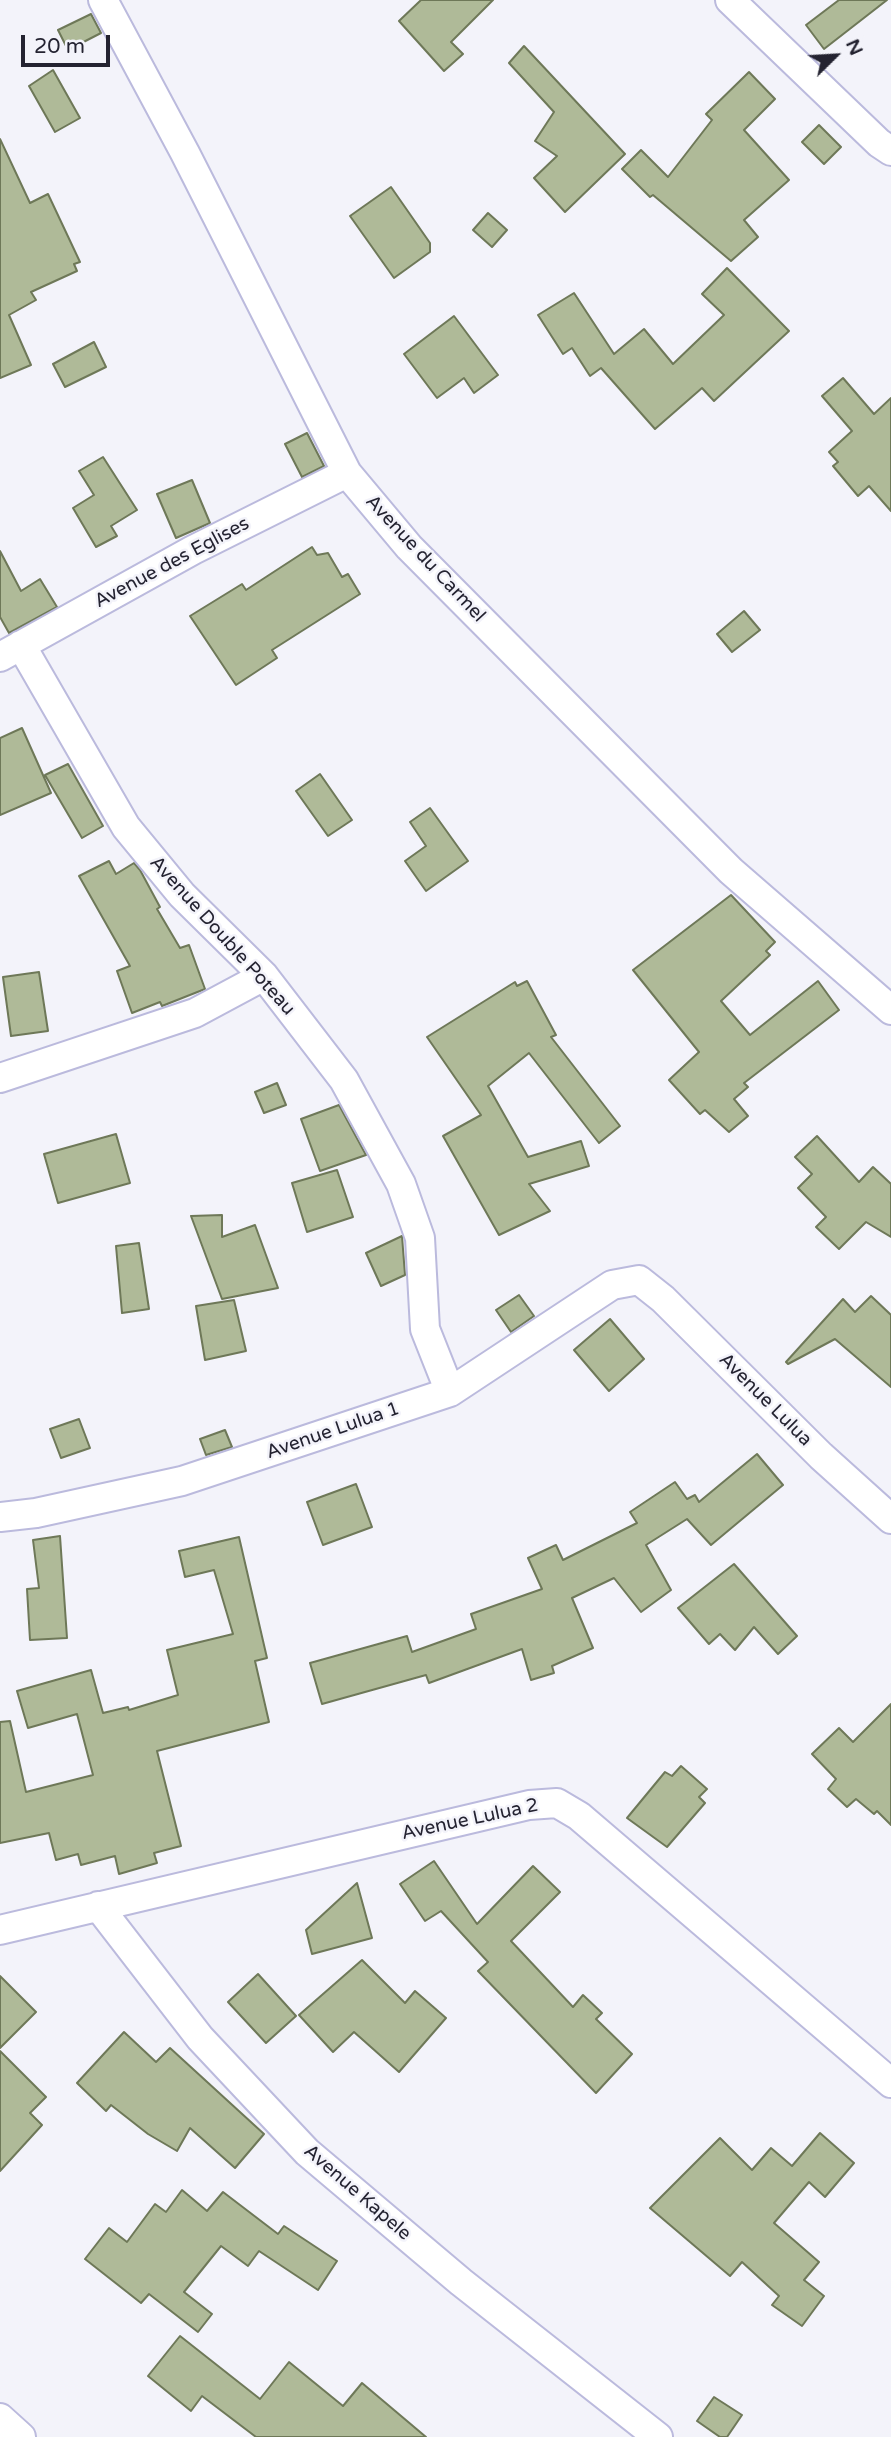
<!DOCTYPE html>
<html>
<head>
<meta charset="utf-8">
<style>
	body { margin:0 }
	#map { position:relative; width:891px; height:2437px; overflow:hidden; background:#f3f3fa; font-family:"Varela Round",sans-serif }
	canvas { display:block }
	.north { position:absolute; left:800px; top:21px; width:70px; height:70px; -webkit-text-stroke:5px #f3f3fa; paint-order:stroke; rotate:66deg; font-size:19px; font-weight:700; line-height:28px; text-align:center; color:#242331 }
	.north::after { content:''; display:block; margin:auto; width:24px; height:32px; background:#242331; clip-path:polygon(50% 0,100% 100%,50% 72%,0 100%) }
	.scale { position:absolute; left:21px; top:35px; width:89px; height:32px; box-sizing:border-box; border:4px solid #242331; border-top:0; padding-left:9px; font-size:21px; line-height:24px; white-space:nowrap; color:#242331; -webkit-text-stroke:5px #f3f3fa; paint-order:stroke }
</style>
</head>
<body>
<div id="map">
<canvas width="891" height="2437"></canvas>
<div class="north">N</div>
<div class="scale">20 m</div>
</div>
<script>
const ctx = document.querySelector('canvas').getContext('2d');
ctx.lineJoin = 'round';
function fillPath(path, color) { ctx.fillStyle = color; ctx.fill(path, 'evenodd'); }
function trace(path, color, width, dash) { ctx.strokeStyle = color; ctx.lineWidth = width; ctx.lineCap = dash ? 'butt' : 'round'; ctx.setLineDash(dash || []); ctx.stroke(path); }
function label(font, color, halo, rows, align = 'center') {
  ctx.font = font + ' "Varela Round",sans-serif'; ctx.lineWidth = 5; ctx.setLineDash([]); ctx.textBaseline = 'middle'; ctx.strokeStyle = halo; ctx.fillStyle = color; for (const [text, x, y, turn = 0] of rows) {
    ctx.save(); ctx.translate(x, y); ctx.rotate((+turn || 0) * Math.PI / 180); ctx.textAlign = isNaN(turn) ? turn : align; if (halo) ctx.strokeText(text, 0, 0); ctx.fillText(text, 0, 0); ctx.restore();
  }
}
const building = new Path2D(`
	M 421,0 L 493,0 L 451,42 L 463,54 L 444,71 L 399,21 Z
	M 839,0 L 887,0 L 824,49 L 806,25 Z
	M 91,14 L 101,33 L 68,50 L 58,30 Z
	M 524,46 L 625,154 L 565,212 L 534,178 L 557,156 L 535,141 L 554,112 L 509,63 Z
	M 53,70 L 80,118 L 55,132 L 29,86 Z
	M 749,72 L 775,99 L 744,130 L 789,180 L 744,220 L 758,237 L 731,261 L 653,195 L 650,197 L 622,169 L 641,150 L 668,177 L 712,120 L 706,114 Z
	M 819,125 L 841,147 L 824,164 L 802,142 Z
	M 0,139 L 30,203 L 48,194 L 80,262 L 74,264 L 77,271 L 31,292 L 36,300 L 9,315 L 31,365 L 0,378 Z
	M 391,187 L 430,243 L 430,252 L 394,278 L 350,216 Z
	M 488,213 L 507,230 L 492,247 L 473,230 Z
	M 727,268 L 789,331 L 714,401 L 702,388 L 655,429 L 601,368 L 590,376 L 572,348 L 563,354 L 538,315 L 574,293 L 614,354 L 644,329 L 673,364 L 724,315 L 702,294 Z
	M 454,316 L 498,375 L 474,393 L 464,378 L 437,398 L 404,354 Z
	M 94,342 L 106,367 L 65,387 L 53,364 Z
	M 843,378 L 874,414 L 891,398 L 891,511 L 869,486 L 858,496 L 833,466 L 838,462 L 829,452 L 852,431 L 822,396 Z
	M 307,433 L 324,466 L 302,477 L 285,444 Z
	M 103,457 L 137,510 L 111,526 L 117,536 L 96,547 L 73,508 L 94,495 L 79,471 Z
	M 192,480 L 210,523 L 176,538 L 157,494 Z
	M 312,547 L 317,555 L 328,553 L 342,577 L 348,574 L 360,594 L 272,650 L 277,658 L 236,685 L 190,616 L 242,584 L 246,590 Z
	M 0,551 L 21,591 L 40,579 L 57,607 L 9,633 L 0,617 Z
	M 744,611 L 760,630 L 732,652 L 717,634 Z
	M 22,728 L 51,793 L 0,815 L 0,738 Z
	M 68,764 L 103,826 L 82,838 L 45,775 Z
	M 320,774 L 352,820 L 328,836 L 296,791 Z
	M 430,808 L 468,861 L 426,891 L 405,861 L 426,846 L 410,822 Z
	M 109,861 L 116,874 L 134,863 L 140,870 L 160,907 L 157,909 L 180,948 L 189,945 L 205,989 L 162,1006 L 160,1002 L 132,1013 L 117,971 L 130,966 L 79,876 Z
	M 731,895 L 775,942 L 766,951 L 770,955 L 721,1001 L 750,1035 L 818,981 L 839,1010 L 744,1083 L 748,1087 L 734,1099 L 748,1116 L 729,1132 L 705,1110 L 700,1114 L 669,1080 L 699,1052 L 633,970 Z
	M 39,972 L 48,1031 L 11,1036 L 3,977 Z
	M 527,981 L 556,1035 L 551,1037 L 620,1126 L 599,1143 L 529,1053 L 488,1086 L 528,1157 L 581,1141 L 589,1166 L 529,1184 L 550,1211 L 499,1235 L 443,1136 L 481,1115 L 427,1037 L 515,982 L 517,986 Z
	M 277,1083 L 286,1105 L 264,1113 L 255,1092 Z
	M 339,1105 L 366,1155 L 320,1171 L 301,1119 Z
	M 116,1134 L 130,1183 L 58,1203 L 44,1154 Z
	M 817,1136 L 859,1182 L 873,1167 L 891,1184 L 891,1237 L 866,1222 L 839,1249 L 816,1227 L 826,1217 L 798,1188 L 812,1174 L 795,1157 Z
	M 337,1170 L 353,1217 L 307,1232 L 292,1183 Z
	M 222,1215 L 222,1237 L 255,1225 L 278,1288 L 222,1299 L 191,1216 Z
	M 402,1236 L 405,1275 L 381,1286 L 366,1253 Z
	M 139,1243 L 149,1309 L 122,1313 L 116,1246 Z
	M 519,1295 L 534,1316 L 511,1332 L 496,1310 Z
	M 871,1296 L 891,1315 L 891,1387 L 835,1339 L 788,1364 L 786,1362 L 843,1299 L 855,1312 Z
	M 234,1300 L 246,1351 L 205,1360 L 196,1306 Z
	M 610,1319 L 644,1359 L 609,1391 L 574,1350 Z
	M 79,1419 L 90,1448 L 61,1458 L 50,1429 Z
	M 225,1430 L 232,1447 L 206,1455 L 200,1439 Z
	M 757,1454 L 783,1485 L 711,1545 L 687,1519 L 646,1545 L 671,1590 L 641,1612 L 614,1578 L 572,1598 L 593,1648 L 552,1666 L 554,1673 L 531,1680 L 522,1649 L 429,1683 L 426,1675 L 322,1704 L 310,1663 L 407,1636 L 412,1652 L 476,1629 L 471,1614 L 542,1589 L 528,1558 L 556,1545 L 563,1560 L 637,1523 L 630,1512 L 675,1482 L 687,1499 L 695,1495 L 699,1502 Z
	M 356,1484 L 372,1527 L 323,1545 L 307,1502 Z
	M 60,1536 L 67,1638 L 30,1640 L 27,1589 L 39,1588 L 33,1540 Z
	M 239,1537 L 267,1658 L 255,1661 L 269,1722 L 157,1751 L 181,1846 L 154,1853 L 157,1863 L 119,1874 L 115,1856 L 81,1865 L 78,1854 L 56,1860 L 49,1833 L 0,1843 L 0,1722 L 10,1721 L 26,1792 L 93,1775 L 77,1714 L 28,1728 L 17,1691 L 91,1670 L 103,1713 L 128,1707 L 129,1710 L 178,1695 L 167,1650 L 233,1634 L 214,1570 L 185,1577 L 179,1551 Z
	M 734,1564 L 797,1636 L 778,1654 L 754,1627 L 735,1650 L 720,1634 L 709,1644 L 678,1608 Z
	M 891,1704 L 891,1825 L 877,1811 L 874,1814 L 856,1799 L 847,1807 L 828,1789 L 836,1779 L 812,1754 L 839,1728 L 853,1742 Z
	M 681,1766 L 707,1789 L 699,1797 L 705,1803 L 667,1847 L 627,1818 L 665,1772 L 672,1776 Z
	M 434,1861 L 477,1924 L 533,1866 L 560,1892 L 511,1941 L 573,2007 L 583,1995 L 602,2013 L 596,2019 L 632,2054 L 596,2093 L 478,1971 L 488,1962 L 441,1911 L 425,1921 L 400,1884 Z
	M 357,1883 L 372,1938 L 312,1954 L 306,1930 Z
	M 362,1960 L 405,2003 L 415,1991 L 446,2018 L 399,2072 L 354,2032 L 333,2052 L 299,2015 Z
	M 258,1974 L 296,2016 L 266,2043 L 228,2002 Z
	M 0,1976 L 36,2012 L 0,2048 Z
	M 124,2032 L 156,2062 L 170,2048 L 264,2134 L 235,2168 L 190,2128 L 177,2151 L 148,2134 L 111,2105 L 106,2111 L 77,2083 Z
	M 0,2051 L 46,2097 L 30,2113 L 42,2125 L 0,2171 Z
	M 820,2133 L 854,2163 L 825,2197 L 809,2182 L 774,2223 L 819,2262 L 804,2280 L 824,2296 L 802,2326 L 772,2305 L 779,2296 L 742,2262 L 730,2276 L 650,2208 L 720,2138 L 752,2170 L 771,2148 L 792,2166 Z
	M 182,2190 L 207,2211 L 223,2192 L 278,2234 L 284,2226 L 337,2261 L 318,2290 L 259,2251 L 248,2266 L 221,2246 L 184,2292 L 212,2314 L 198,2332 L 149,2294 L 141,2303 L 85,2259 L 109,2228 L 127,2242 L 155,2204 L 166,2212 Z
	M 180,2336 L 260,2399 L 289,2362 L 343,2406 L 362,2383 L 426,2437 L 256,2437 L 202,2396 L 191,2411 L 148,2376 Z
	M 714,2397 L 742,2415 L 727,2437 L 720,2437 L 697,2421 Z`);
fillPath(building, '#afba98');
trace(building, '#6e7858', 2);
const street = new Path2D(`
	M 103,0 L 185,153 L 347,473 L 409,547 L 731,871 L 891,1010
	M 730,0 L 879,143 L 891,151
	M 21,645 L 126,827 L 182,895 L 264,976 L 344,1080 L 401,1184 L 420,1238 L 425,1329 L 450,1392
	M 0,657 L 193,550 L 347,473
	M 0,1078 L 195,1013 L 264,976
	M 0,1517 L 36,1513 L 182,1481 L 450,1392 L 612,1285 L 639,1280 L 663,1299 L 821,1456 L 891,1519
	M 98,1906 L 200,2038 L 307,2152 L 461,2282 L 658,2437
	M 0,1930 L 529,1805 L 557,1803 L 579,1816 L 891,2083
	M 0,2418 L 21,2437`);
trace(street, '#bbbadd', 32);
trace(street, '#fff', 28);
label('19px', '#242331', '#f3f3fa', [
	["Avenue du Carmel",425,559,47],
	["Avenue des Eglises",172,563,-28],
	["Avenue Double Poteau",222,936,48],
	["Avenue Lulua",765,1400,45],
	["Avenue Lulua 1",333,1431,-19],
	["Avenue Lulua 2",470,1820,-12],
	["Avenue Kapele",357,2193,41]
]);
</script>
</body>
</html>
